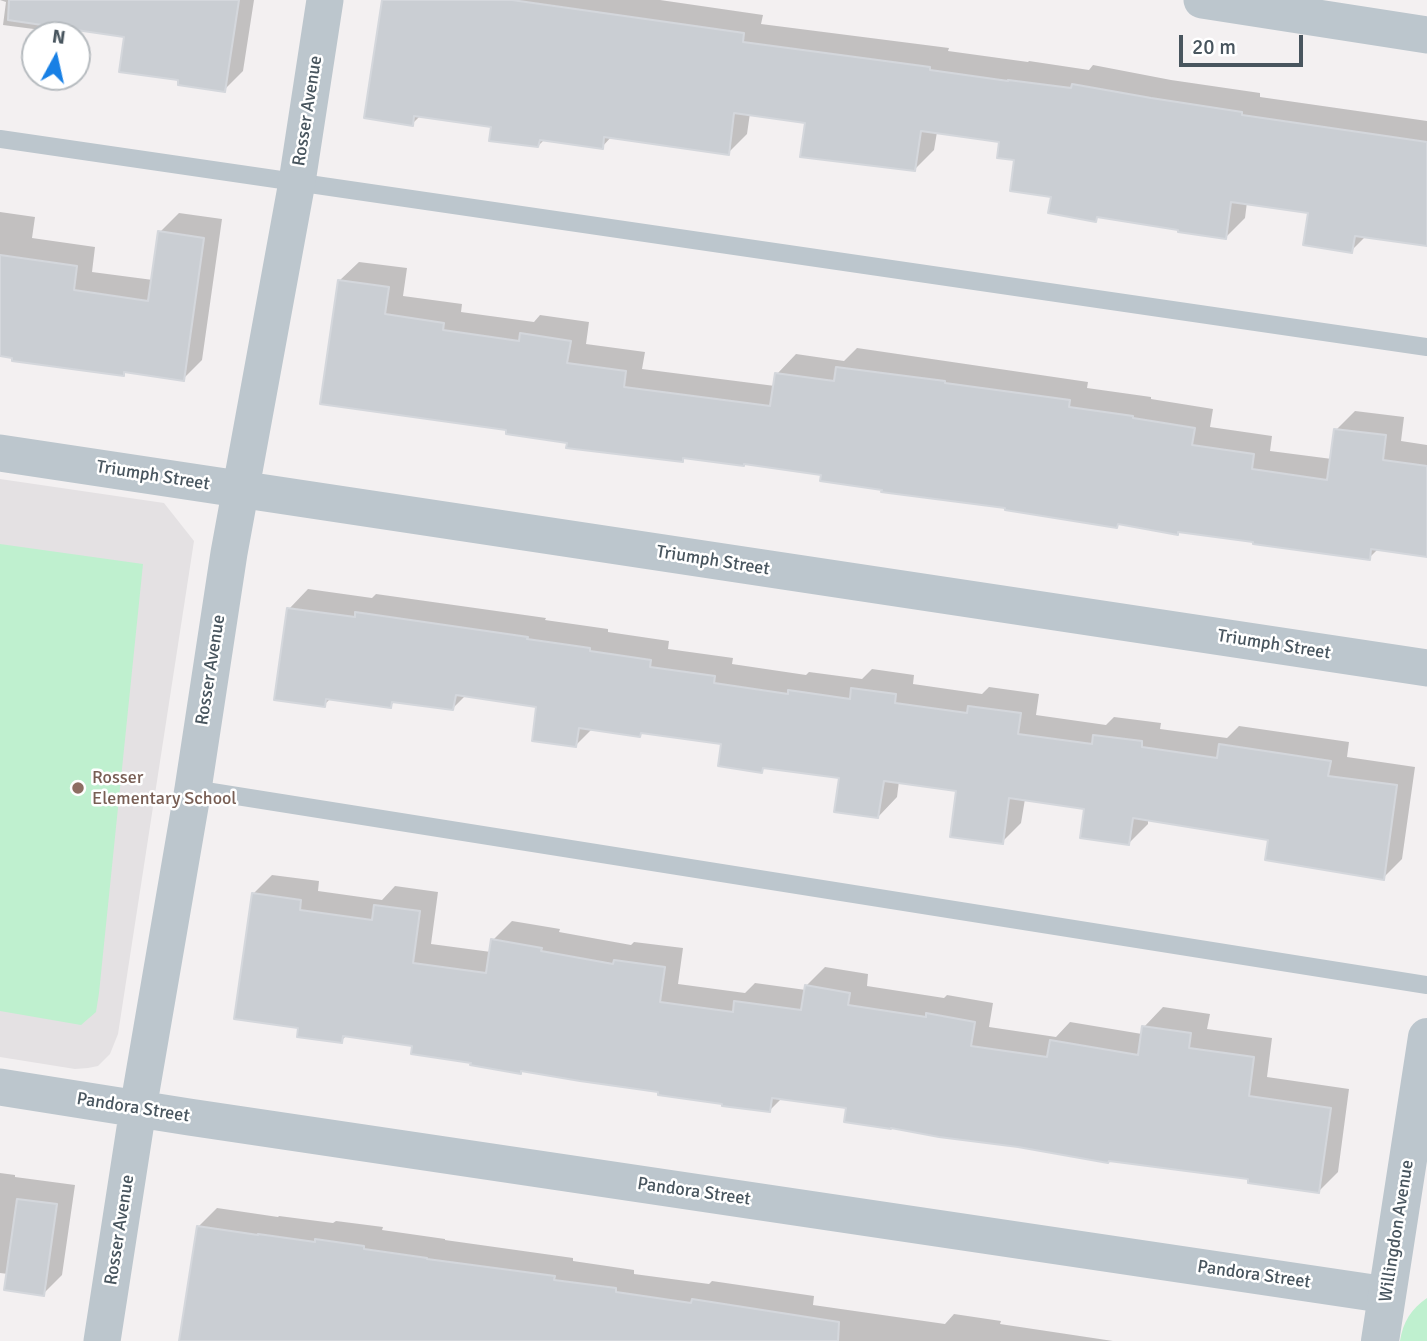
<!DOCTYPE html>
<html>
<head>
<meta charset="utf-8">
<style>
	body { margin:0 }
	#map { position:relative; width:1427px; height:1341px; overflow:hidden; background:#f3f0f1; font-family:Signika,sans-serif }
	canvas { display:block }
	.north { position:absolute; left:21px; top:21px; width:70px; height:70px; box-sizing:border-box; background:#fff; border:2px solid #b6bbbf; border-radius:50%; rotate:8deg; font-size:19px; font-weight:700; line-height:28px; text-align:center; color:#48555e }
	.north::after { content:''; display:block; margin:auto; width:24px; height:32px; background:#1880e5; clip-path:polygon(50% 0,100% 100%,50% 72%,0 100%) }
	.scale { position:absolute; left:1179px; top:35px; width:124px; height:32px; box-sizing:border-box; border:4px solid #48555e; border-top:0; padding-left:9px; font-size:21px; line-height:24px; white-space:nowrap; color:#48555e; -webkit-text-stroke:5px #fff; paint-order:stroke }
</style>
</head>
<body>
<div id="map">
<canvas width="1427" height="1341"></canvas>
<div class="north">N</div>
<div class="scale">20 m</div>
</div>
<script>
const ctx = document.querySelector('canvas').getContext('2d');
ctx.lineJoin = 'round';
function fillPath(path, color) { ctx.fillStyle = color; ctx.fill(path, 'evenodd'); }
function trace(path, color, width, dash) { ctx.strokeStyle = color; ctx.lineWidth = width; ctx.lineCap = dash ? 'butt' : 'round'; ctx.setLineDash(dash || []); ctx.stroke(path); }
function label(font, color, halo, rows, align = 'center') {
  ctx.font = font + ' Signika,sans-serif'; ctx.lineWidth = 5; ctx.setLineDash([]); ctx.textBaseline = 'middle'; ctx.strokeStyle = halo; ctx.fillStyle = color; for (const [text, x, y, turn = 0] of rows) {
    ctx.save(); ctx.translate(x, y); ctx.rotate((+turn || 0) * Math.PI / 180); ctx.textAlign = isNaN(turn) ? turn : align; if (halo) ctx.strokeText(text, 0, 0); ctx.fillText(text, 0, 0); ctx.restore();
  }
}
fillPath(new Path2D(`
	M 0,479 L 164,503 L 194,541 L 118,1034 L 110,1054 L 98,1066 L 88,1068 L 75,1069 L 0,1057 Z`), '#e4e1e3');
fillPath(new Path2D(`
	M 0,544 L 143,564 L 99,993 L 96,1012 L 81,1025 L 0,1011 Z
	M 1427,1298 L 1427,1341 L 1400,1341 C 1403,1322 1411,1309 1427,1298 Z`), '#bff0cf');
fillPath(new Path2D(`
	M 0,0 L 254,0 L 243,71 L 224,90 L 180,79 L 126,35 L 55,25 L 49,31 L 3,25 L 6,2 Z
	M 384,0 L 660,0 L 763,15 L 761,24 L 949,48 L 948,51 L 1028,62 L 1029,61 L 1089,70 L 1093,65 L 1171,80 L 1260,93 L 1260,97 L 1427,121 L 1427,244 L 1367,235 L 1351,251 L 1310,211 L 1247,202 L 1245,218 L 1226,237 L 1099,216 L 1095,220 L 1053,196 L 1016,159 L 1001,141 L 937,132 L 934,150 L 915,169 L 807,121 L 750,113 L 747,134 L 728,153 L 612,136 L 602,147 L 545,139 L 538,146 L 493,125 L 421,115 L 412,124 Z
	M 0,212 L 35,217 L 32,238 L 95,247 L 92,272 L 153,280 L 160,232 L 179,213 L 222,219 L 202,360 L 183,379 L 126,371 L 123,374 L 0,355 Z
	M 359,262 L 407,268 L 403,296 L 462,304 L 461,312 L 534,322 L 540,315 L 589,322 L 586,344 L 645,352 L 642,369 L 775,386 L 777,374 L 796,354 L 844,361 L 857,348 L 1088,382 L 1087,388 L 1151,397 L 1151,399 L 1213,409 L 1210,427 L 1272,436 L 1270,451 L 1332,459 L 1336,430 L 1355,411 L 1404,417 L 1401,441 L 1427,445 L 1427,555 L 1379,548 L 1369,558 L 1255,541 L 1120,523 L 1117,526 L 1007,507 L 883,489 L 823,474 L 686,457 L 682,460 L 569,442 L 508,428 L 339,281 Z
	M 308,589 L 372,598 L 376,594 L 546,618 L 545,620 L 608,629 L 608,632 L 669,641 L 668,649 L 733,658 L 732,664 L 806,675 L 809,672 L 862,679 L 872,669 L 914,675 L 913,684 L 982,694 L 989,687 L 1039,694 L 1036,715 L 1106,725 L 1114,717 L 1161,723 L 1160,729 L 1227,738 L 1239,726 L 1349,742 L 1347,757 L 1415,767 L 1402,859 L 1383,878 L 1270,838 L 1148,819 L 1148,824 L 1129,843 L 1085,807 L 1025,799 L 1021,823 L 1002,842 L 958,789 L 899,781 L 897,797 L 878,817 L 841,777 L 766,766 L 761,771 L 723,743 L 643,732 L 640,735 L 593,728 L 576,745 L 538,705 L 466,695 L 453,708 L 396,700 L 390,706 L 331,698 L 324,705 L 289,609 Z
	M 272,875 L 319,881 L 318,891 L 382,900 L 395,886 L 438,892 L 431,944 L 491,952 L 493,940 L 512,921 L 560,929 L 559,932 L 631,945 L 634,942 L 683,948 L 678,984 L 745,993 L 755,983 L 806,990 L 806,986 L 825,967 L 868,974 L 867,986 L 944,998 L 947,995 L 993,1003 L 989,1027 L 1056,1037 L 1070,1022 L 1142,1034 L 1144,1027 L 1163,1007 L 1210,1014 L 1207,1029 L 1272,1038 L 1267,1077 L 1349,1089 L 1338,1172 L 1319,1191 L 1250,1177 L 848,1107 L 782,1098 L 770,1110 L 473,1061 L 414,1044 L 347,1035 L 341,1041 L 300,1027 L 253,894 Z
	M 0,1173 L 15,1175 L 15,1177 L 75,1185 L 62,1275 L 43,1294 L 8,1274 L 0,1273 Z
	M 217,1208 L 278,1217 L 279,1216 L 333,1223 L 336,1221 L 383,1227 L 382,1230 L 445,1239 L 445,1240 L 573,1258 L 573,1261 L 634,1270 L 634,1274 L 709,1284 L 712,1281 L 814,1296 L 813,1305 L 945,1324 L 954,1314 L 1001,1321 L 1000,1324 L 1113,1341 L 181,1341 L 198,1227 Z`), '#0003');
const building = new Path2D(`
	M 9,0 L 239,0 L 225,92 L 178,85 L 178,80 L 119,72 L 124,37 L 8,20 Z
	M 382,0 L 512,0 L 744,33 L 743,42 L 930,67 L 930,70 L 1008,81 L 1008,80 L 1071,88 L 1072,84 L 1151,98 L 1242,112 L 1242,115 L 1427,142 L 1427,246 L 1355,236 L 1352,253 L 1303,245 L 1308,213 L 1231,202 L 1226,239 L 1178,232 L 1178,230 L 1097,217 L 1096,222 L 1048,213 L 1051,197 L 1010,191 L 1014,160 L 997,158 L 999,142 L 921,131 L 915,171 L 800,157 L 805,123 L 734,113 L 729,155 L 604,137 L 603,149 L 540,140 L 538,147 L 489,141 L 491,127 L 414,116 L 413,126 L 364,118 Z
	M 158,231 L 204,238 L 184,381 L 124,372 L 124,376 L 12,361 L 12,358 L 0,356 L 0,255 L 77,266 L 74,290 L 148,301 Z
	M 338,280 L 389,287 L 385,314 L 444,323 L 443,330 L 519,341 L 520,333 L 571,341 L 567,363 L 626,371 L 624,387 L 770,406 L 775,373 L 834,381 L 836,367 L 898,375 L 945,381 L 945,383 L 1070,400 L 1069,407 L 1133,416 L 1133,418 L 1195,428 L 1192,445 L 1254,454 L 1252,469 L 1327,480 L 1334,429 L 1386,435 L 1383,460 L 1427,466 L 1427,557 L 1371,549 L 1370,560 L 1253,544 L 1253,542 L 1178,532 L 1178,535 L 1118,524 L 1117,528 L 1005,510 L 1005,508 L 881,492 L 882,490 L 820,481 L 821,475 L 744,464 L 744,466 L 683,458 L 683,462 L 566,448 L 567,443 L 506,434 L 506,430 L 320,404 Z
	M 287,608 L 355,617 L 355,612 L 528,637 L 527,639 L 590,648 L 590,651 L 651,660 L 650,667 L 715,676 L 714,683 L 788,694 L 788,690 L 850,699 L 851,688 L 896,694 L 895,703 L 967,713 L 968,706 L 1021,713 L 1018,734 L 1092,744 L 1093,735 L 1142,741 L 1142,747 L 1217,758 L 1219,744 L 1331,761 L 1328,776 L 1397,785 L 1384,880 L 1265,860 L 1268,840 L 1133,818 L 1129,845 L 1080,838 L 1084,809 L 1009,798 L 1003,844 L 950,837 L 956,791 L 884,781 L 878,818 L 834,812 L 839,778 L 763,768 L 762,773 L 718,766 L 721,744 L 641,733 L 640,737 L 579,728 L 576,747 L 532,741 L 536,707 L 456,695 L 453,710 L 392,702 L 391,708 L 326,699 L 325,707 L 274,700 Z
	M 252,893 L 301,900 L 300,910 L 372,920 L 374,905 L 420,911 L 413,963 L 486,973 L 491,939 L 542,948 L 541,951 L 613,964 L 614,960 L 665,967 L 660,1002 L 733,1012 L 734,1001 L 801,1010 L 805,985 L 850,993 L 848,1005 L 926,1017 L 926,1013 L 975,1022 L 971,1046 L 1047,1057 L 1050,1040 L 1138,1055 L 1142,1026 L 1191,1033 L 1189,1048 L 1254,1057 L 1249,1096 L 1331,1108 L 1319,1193 L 1248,1183 L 1248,1179 L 1109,1161 L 1108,1163 L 1018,1147 L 939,1137 L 891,1128 L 891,1129 L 844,1122 L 846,1108 L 772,1098 L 770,1112 L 722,1106 L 722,1104 L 658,1095 L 658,1092 L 580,1081 L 521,1071 L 521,1074 L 470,1065 L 471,1063 L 411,1054 L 412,1046 L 343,1036 L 342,1043 L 297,1037 L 298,1028 L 234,1019 Z
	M 17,1199 L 57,1204 L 44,1296 L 4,1290 Z
	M 197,1226 L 258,1235 L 258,1234 L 315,1242 L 315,1239 L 364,1246 L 364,1249 L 427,1258 L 427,1259 L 555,1276 L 554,1280 L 616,1288 L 616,1292 L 691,1303 L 692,1299 L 839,1322 L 838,1341 L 179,1341 Z`);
fillPath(building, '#caced3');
trace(building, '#d4d7dc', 2);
trace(new Path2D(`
	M 0,139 L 1427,347
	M 193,789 L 1427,985`), '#bcc6cd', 18);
trace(new Path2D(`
	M 1202,0 L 1427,35
	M 0,453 L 1427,668
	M 0,1087 L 189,1117 L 1387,1295
	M 102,1341 L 138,1109 L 193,789 L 229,553 L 297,182 L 325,0`), '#bcc6cd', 37);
trace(new Path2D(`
	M 1380,1341 L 1427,1037`), '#bcc6cd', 38);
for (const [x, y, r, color] of [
	[78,788,7,"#8d6e63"]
]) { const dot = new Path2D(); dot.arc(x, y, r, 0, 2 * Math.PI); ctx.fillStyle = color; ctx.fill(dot); trace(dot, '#fff', 2.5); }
label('18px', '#48555e', '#fff', [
	["Rosser Avenue",308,111,-81],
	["Triumph Street",153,476,9],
	["Triumph Street",713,561,9],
	["Triumph Street",1274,645,9],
	["Rosser Avenue",211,670,-81],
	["Pandora Street",133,1108,9],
	["Pandora Street",694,1192,8],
	["Rosser Avenue",120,1230,-81],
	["Willingdon Avenue",1397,1231,-81],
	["Pandora Street",1254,1275,8]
]);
label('18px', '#785e54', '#fff', [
	["Rosser",92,778],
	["Elementary School",92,799]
], 'left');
</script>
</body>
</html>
